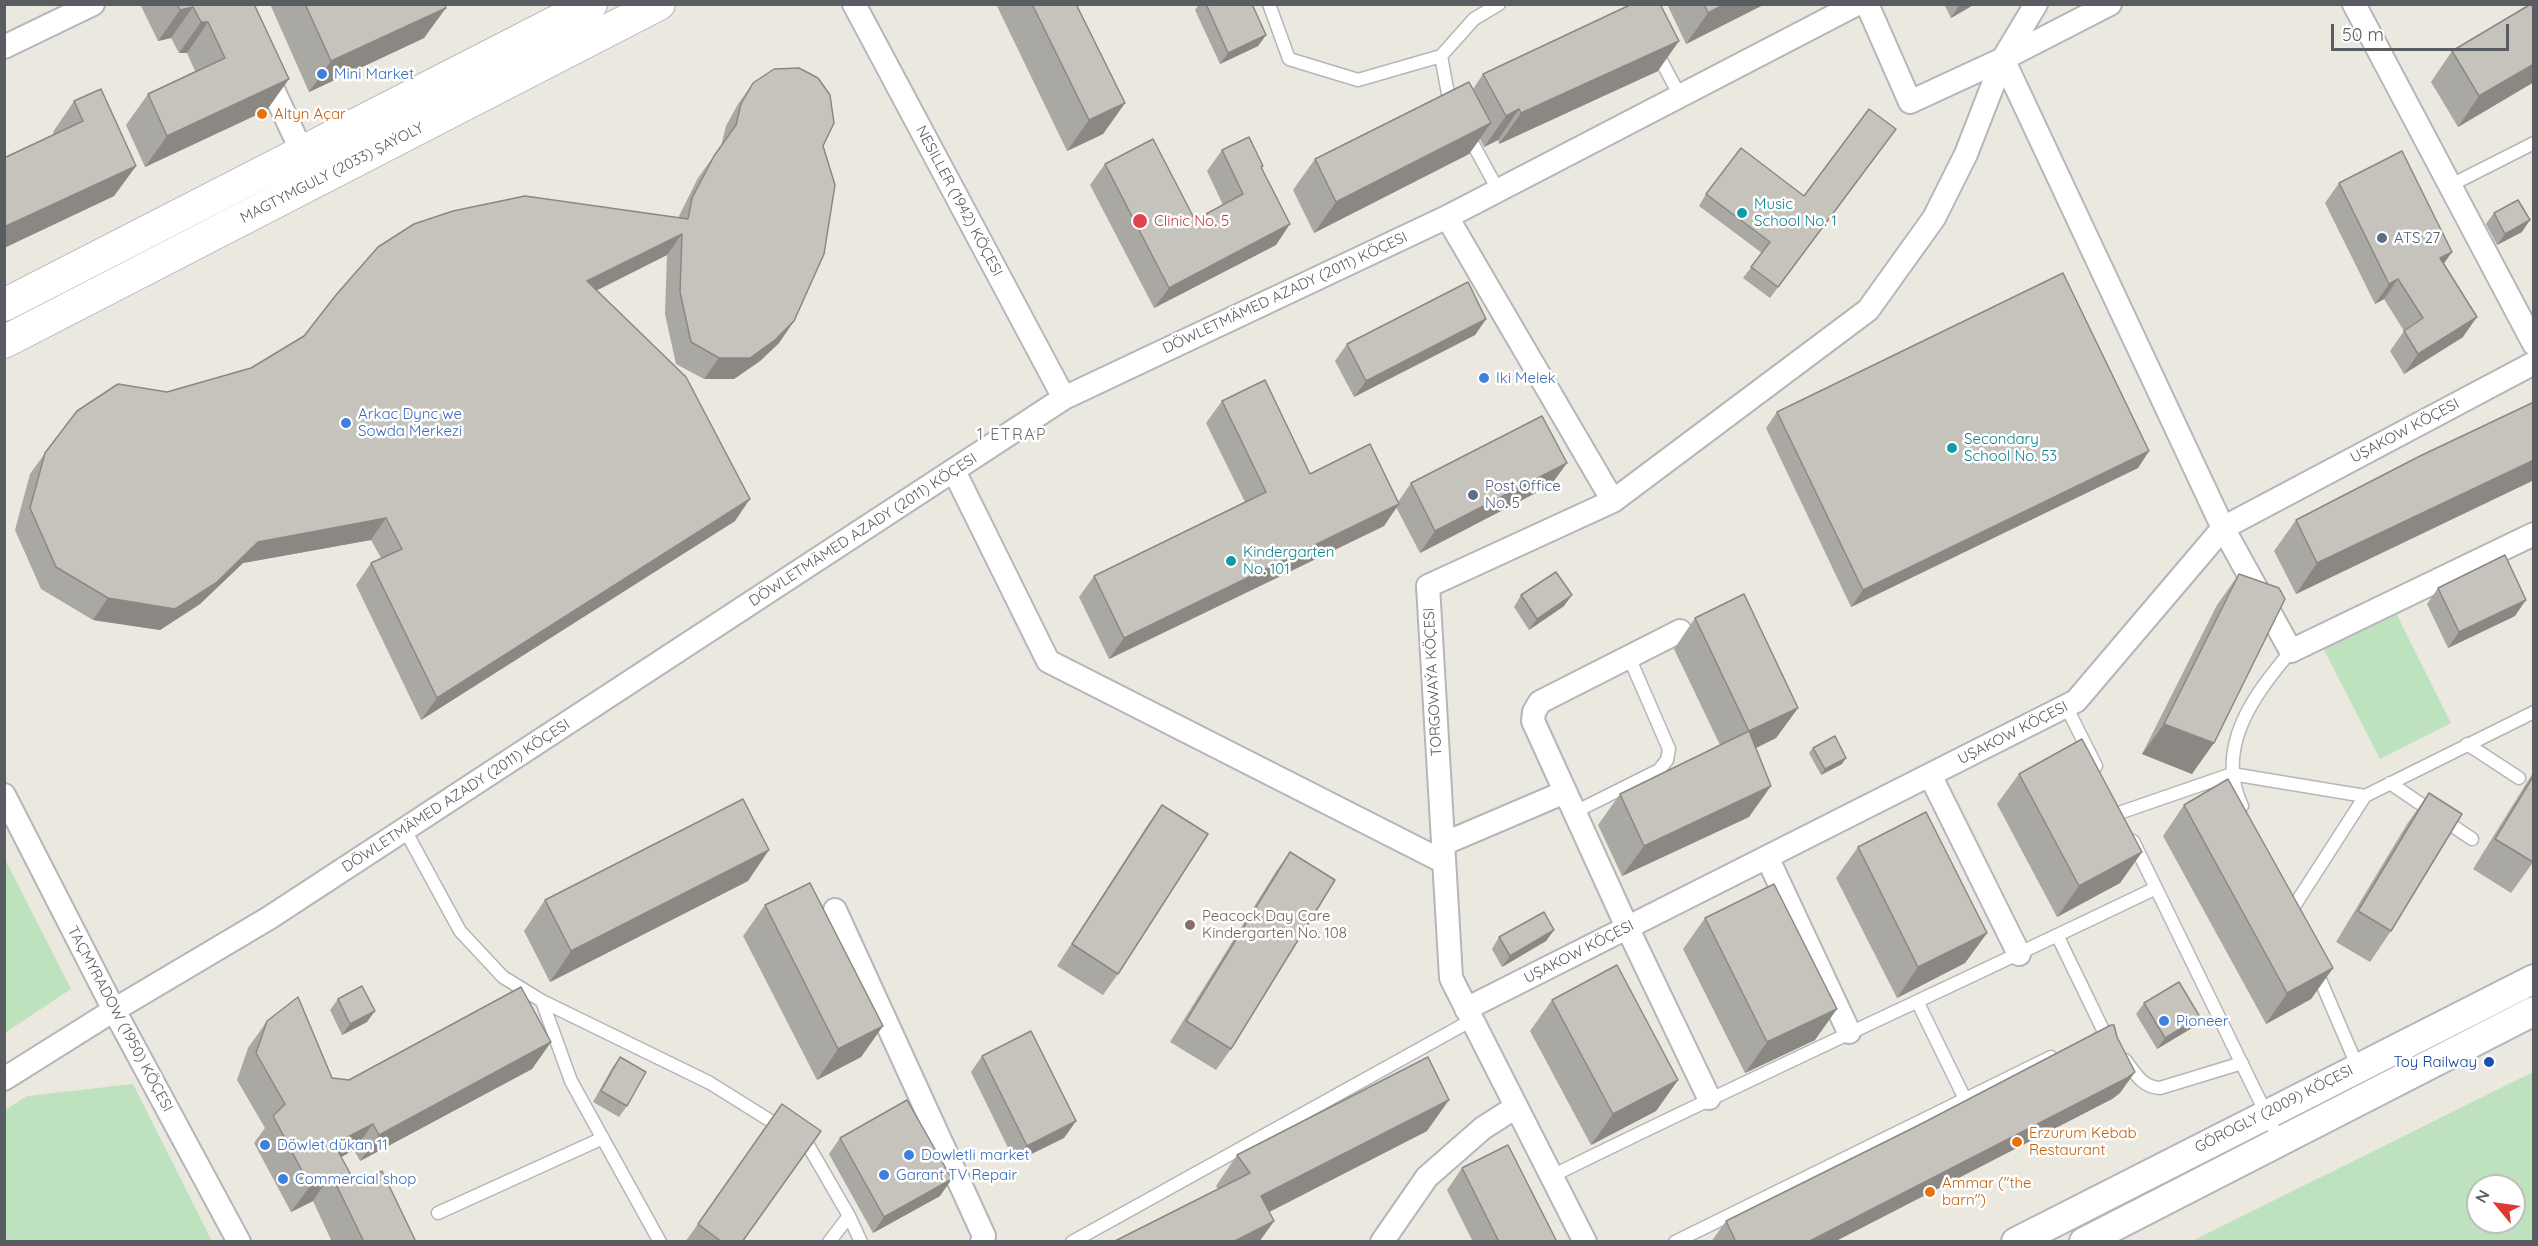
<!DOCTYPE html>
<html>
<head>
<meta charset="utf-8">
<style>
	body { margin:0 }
	#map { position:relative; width:2538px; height:1246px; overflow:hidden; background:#ebe8e0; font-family:Quicksand,sans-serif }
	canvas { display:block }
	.frame { position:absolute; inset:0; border:6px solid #595c60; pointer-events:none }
	.north { position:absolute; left:2466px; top:1174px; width:60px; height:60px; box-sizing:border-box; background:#fff; border:2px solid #bdbebf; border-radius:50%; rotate:299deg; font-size:16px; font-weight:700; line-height:24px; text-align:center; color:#595c60 }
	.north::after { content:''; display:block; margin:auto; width:21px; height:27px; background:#e03931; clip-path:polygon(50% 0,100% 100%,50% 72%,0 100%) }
	.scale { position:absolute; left:2331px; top:24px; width:178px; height:27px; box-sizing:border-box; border:3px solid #595c60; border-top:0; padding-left:8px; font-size:18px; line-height:21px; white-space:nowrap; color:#595c60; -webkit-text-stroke:4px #fff; paint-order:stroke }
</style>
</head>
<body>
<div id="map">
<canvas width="2538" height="1246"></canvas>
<div class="frame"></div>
<div class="north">N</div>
<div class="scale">50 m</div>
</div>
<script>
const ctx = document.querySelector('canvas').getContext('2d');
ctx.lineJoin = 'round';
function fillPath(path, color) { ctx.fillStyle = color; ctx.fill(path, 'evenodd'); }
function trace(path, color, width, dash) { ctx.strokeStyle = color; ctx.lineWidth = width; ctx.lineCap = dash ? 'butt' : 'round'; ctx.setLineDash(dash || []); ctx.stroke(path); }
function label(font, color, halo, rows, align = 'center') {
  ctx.font = font + ' Quicksand,sans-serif'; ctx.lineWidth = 5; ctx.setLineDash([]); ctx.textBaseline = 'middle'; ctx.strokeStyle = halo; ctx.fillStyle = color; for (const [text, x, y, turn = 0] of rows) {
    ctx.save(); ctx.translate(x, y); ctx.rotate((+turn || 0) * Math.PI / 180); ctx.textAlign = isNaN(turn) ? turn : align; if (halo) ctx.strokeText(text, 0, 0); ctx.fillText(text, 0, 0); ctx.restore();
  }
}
fillPath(new Path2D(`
	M 2393,607 L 2451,723 L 2380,759 L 2321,644 Z
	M 5,859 L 71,989 L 5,1033 L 4,1033 Z
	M 2533,1072 L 2533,1241 L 2192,1241 ZM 2478,1186 L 2514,1186 L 2514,1222 L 2478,1222 Z
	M 133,1084 L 212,1241 L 5,1241 L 5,1110 L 27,1096 Z`), '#bee2bd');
const service = new Path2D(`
	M 1269,4 L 1289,59 L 1358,80 L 1441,56
	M 1656,51 L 1680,96
	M 1453,107 L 1449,99 L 1441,56 L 1474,19 L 1499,4
	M 1467,133 L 1498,190
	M 2451,185 L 2534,143
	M 2066,706 L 2096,766
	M 2467,744 L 2519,778
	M 2390,783 L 2472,839
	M 2242,806 C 2214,747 2254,695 2291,651
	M 1575,812 L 1659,770 L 1667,760 L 1669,749 L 1629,657
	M 2119,813 L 2232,774 L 2365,796
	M 405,830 L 460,931 L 503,977 L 542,1001 L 710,1083 L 782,1128
	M 2133,841 L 2280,1142
	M 2293,916 L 2291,911 L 2365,796 L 2534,712
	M 2057,935 L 2106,1036
	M 2316,970 L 2359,1070
	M 542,1001 L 571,1081 L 660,1242
	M 1918,1003 L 1965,1099
	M 2125,1060 C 2136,1074 2142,1087 2160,1088 L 2242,1063
	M 797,1138 L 808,1145 L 849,1216 L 829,1242
	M 1552,1176 C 1752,1077 1955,985 2156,888
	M 438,1213 L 603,1138
	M 849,1216 L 861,1242
	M 1072,1242 L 1472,1020
	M 1675,1242 L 2051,1057`);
const minor = new Path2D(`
	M 854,4 L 1064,398
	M 1867,4 L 1910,102 L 2003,59 L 2110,4
	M 2354,4 L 2534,344
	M 4,47 L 93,4
	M 2003,59 L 2223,528 L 2291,651 L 2534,534
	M 263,68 L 302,152
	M 1447,217 L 1613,501 L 1428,586 L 1451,978 L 1585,1242
	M 954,471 L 1048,661 L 1444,862
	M 1613,501 L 1868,310 L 1934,218 L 1966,154 L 2003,59 L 2036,4
	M 1680,631 L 1540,702 L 1534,712 L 1533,721 L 1627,927 L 1709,1098
	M 1930,775 L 2019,954
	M 4,795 L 114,1010 L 239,1242
	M 1443,844 L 1565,792
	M 1767,857 L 1849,1032
	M 835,910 L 984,1236 L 982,1242
	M 1466,1009 L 2076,701 L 2223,528 L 2534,363
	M 4,1079 L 114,1010 L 269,918 L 1064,398 L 1447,217 L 1857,4
	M 1382,1242 L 1427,1177 L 1483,1128 L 1516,1107`);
const tertiary = new Path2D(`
	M 2016,1242 L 2534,979
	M 2084,1242 L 2534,1011`);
const secondary = new Path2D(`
	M 4,305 L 591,4
	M 4,342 L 659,4`);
trace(service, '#b3b6ba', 15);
trace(minor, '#b3b6ba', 26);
trace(tertiary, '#b3b6ba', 32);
trace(secondary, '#b4b7bc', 34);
trace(service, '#fff', 12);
trace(minor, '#fff', 22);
trace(tertiary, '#fff', 28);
trace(secondary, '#fff', 32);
fillPath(new Path2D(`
	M 140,4 L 254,4 L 267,110 L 145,167 L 126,125 L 148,94 L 195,71 L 187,53 L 179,53 L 171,38 L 158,41 Z
	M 270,4 L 444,4 L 424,38 L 309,92 Z
	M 996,4 L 1076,4 L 1125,103 L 1103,134 L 1067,151 Z
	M 1199,4 L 1252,4 L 1266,35 L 1258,46 L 1220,64 L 1195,10 Z
	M 1667,4 L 1765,4 L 1686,44 Z
	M 1944,4 L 1975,4 L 1951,18 Z
	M 2534,4 L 2534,82 L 2458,127 L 2431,82 L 2452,51 Z
	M 1658,71 L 1499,144 L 1498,140 L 1484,147 L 1480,139 L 1469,154 L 1314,233 L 1293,190 L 1315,159 L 1473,89 L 1483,74 Z
	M 753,83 L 823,146 L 794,321 L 779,343 L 760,361 L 734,379 L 704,379 L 676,364 L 665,314 L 667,255 L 596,291 L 735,521 L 421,720 L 356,585 L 371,563 L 381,558 L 371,540 L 243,563 L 200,604 L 160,630 L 93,620 L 41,589 L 15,530 L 30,474 L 45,453 L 167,392 L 251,368 L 678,218 L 698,178 L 721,146 L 726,126 L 738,104 Z
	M 74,101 L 136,166 L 114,196 L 4,248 L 4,158 L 54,135 L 53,132 Z
	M 1888,140 L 1770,298 L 1743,278 L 1762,253 L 1699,206 L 1706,194 L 1804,196 Z
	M 1222,150 L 1262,168 L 1276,245 L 1154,308 L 1090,185 L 1105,164 L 1195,220 L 1223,205 L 1207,171 Z
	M 2339,183 L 2444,264 L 2463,337 L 2404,374 L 2390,351 L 2404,331 L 2384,299 L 2375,304 L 2325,203 Z
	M 2494,213 L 2522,232 L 2497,245 L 2486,224 Z
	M 1486,319 L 1475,335 L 1354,397 L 1335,361 L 1347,344 Z
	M 1222,401 L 1310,474 L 1398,502 L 1411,483 L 1551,485 L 1420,553 L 1396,507 L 1384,526 L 1109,659 L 1079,597 L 1094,576 L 1245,502 L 1206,423 Z
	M 2534,402 L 2534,480 L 2296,594 L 2274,551 L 2296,520 Z
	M 1777,412 L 2149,451 L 2138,468 L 1851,607 L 1766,428 Z
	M 2239,574 L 2192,774 L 2142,754 L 2217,605 Z
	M 2438,588 L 2515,616 L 2448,648 L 2427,604 Z
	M 1521,595 L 1564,606 L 1529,630 L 1514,607 Z
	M 1695,618 L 1798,708 L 1776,738 L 1756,748 L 1749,817 L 1622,876 L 1598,825 L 1620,794 L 1720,745 L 1674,649 Z
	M 1813,748 L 1842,764 L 1821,775 L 1809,753 Z
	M 2534,771 L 2534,861 L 2511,893 L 2473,869 Z
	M 2019,774 L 2142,852 L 2120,883 L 2057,917 L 1997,804 Z
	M 2429,793 L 2391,931 L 2370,962 L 2336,942 L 2407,824 Z
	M 1162,805 L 1118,974 L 1103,995 L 1057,966 L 1147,826 Z
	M 2184,805 L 2333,968 L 2311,999 L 2266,1024 L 2163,836 Z
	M 1858,847 L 1987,933 L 1965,963 L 1897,998 L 1836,878 Z
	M 1290,852 L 1231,1049 L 1216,1070 L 1170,1042 L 1275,873 Z
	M 748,881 L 550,982 L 524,931 L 545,900 Z
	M 765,905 L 883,1026 L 861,1057 L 817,1080 L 743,936 Z
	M 1705,918 L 1815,1040 L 1745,1073 L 1683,949 Z
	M 1554,930 L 1546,941 L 1502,967 L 1492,949 L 1499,937 Z
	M 338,999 L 367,1022 L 342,1035 L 330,1010 Z
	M 1552,1000 L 1678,1080 L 1656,1111 L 1591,1145 L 1530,1031 Z
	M 2144,1003 L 2200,1017 L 2192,1028 L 2157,1049 L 2136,1014 Z
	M 267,1021 L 332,1078 L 349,1080 L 551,1042 L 532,1069 L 360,1161 L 354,1150 L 341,1157 L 356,1184 L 416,1242 L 332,1242 L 313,1201 L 291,1212 L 254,1143 L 265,1128 L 237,1080 L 248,1048 Z
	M 982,1056 L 1076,1121 L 1064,1138 L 1015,1162 L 971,1072 Z
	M 620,1057 L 627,1106 L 619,1117 L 593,1102 L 612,1068 Z
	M 2120,1093 L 2112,1099 L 1834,1242 L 1711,1242 L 1726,1221 Z
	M 1427,1131 L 1269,1212 L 1274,1221 L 1259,1242 L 1113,1242 L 1218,1189 L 1216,1186 L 1237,1155 Z
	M 840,1138 L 940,1196 L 873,1233 L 829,1154 Z
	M 1462,1168 L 1557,1242 L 1473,1242 L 1447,1190 Z
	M 698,1224 L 742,1242 L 685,1242 Z`), '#aaa8a3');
fillPath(new Path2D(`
	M 1725,4 L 1765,4 L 1686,44 L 1708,13 Z
	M 1960,4 L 1975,4 L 1951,18 Z
	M 193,7 L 171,38 L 158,41 L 180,10 Z
	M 446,8 L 424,38 L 309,92 L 331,61 Z
	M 201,22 L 208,22 L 187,53 L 179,53 Z
	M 1266,35 L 1258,46 L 1220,64 L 1228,53 Z
	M 1679,41 L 1658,71 L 1499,144 L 1521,113 Z
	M 2534,64 L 2534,82 L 2458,127 L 2479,96 Z
	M 289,79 L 267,110 L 145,167 L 167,136 Z
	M 1125,103 L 1103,134 L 1067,151 L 1089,120 Z
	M 1519,109 L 1498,140 L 1484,147 L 1506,116 Z
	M 1491,123 L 1469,154 L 1314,233 L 1336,202 Z
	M 136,166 L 114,196 L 4,248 L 4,227 Z
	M 2530,220 L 2522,232 L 2497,245 L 2505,234 Z
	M 1290,224 L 1276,245 L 1154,308 L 1169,288 Z
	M 682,234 L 667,255 L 571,303 L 587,281 Z
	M 2452,252 L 2438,272 L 2440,258 Z
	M 2398,279 L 2384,299 L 2375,304 L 2389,284 Z
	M 2477,317 L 2463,337 L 2404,374 L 2418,354 Z
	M 1486,319 L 1475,335 L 1354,397 L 1366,381 Z
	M 794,321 L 779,343 L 760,361 L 734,379 L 704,379 L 719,358 Z
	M 2149,451 L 2138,468 L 1851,607 L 1863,590 Z
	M 2534,460 L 2534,480 L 2296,594 L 2317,563 Z
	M 1567,463 L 1551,485 L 1420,553 L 1435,531 Z
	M 750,499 L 735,521 L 421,720 L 437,698 Z
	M 1399,504 L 1384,526 L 1109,659 L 1124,638 Z
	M 386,518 L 371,540 L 243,563 L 200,604 L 160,630 L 93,620 L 108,598 L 258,542 Z
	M 1572,595 L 1564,606 L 1529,630 L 1537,619 Z
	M 2526,600 L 2515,616 L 2448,648 L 2459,632 Z
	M 1798,708 L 1776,738 L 1727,762 L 1749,731 Z
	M 2164,724 L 2214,743 L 2192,774 L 2142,754 Z
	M 1846,758 L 1842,764 L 1821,775 L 1825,769 Z
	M 1771,786 L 1749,817 L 1622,876 L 1644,846 Z
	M 769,850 L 748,881 L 550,982 L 571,951 Z
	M 2142,852 L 2120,883 L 2057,917 L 2079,886 Z
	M 1554,930 L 1546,941 L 1502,967 L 1510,956 Z
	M 1987,933 L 1965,963 L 1897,998 L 1918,967 Z
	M 2333,968 L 2311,999 L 2266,1024 L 2287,993 Z
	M 1837,1009 L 1815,1040 L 1745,1073 L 1767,1042 Z
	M 375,1011 L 367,1022 L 342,1035 L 350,1024 Z
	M 2200,1017 L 2192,1028 L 2157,1049 L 2165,1038 Z
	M 883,1026 L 861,1057 L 817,1080 L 838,1049 Z
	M 551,1042 L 532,1069 L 360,1161 L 379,1135 Z
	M 2135,1072 L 2120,1093 L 2112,1099 L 1834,1242 L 1808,1242 Z
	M 1678,1080 L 1656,1111 L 1591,1145 L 1613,1114 Z
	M 1449,1100 L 1427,1131 L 1240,1227 L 1261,1196 Z
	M 1076,1121 L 1064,1138 L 1015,1162 L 1027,1146 Z
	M 373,1124 L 354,1150 L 316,1171 L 334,1144 Z
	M 331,1174 L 313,1201 L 291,1212 L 310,1186 Z
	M 952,1179 L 940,1196 L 873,1233 L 884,1217 Z
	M 1274,1221 L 1259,1242 L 1233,1242 Z`), '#8b8884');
const building = new Path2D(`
	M 177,4 L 254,4 L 289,79 L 167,136 L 148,94 L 225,58 L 208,22 L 201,22 L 193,7 L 180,10 Z
	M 305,4 L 444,4 L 446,8 L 331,61 Z
	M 1032,4 L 1076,4 L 1125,103 L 1089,120 Z
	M 1206,4 L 1252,4 L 1266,35 L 1228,53 Z
	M 1632,4 L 1660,4 L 1679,41 L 1521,113 L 1519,109 L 1506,116 L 1483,74 Z
	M 1704,4 L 1725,4 L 1708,13 Z
	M 2531,4 L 2534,4 L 2534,64 L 2479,96 L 2452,51 Z
	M 799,68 L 818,78 L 830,95 L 834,123 L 823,146 L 835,185 L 824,254 L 794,321 L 775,340 L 750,358 L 719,358 L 691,342 L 680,292 L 682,234 L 587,281 L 686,377 L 750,499 L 437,698 L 371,563 L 402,549 L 386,518 L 258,542 L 216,583 L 175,609 L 108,598 L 56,567 L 30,508 L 45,453 L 77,411 L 118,384 L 167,392 L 251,368 L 304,336 L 336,295 L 378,247 L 414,224 L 453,211 L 525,196 L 688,219 L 692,198 L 714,156 L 736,125 L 741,104 L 753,83 L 774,69 Z
	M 1469,82 L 1491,123 L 1336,202 L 1315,159 Z
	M 101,89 L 136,166 L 4,227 L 4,158 L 83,121 L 74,101 Z
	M 1869,109 L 1896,129 L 1778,287 L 1751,267 L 1770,242 L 1706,194 L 1741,148 L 1804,196 Z
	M 1249,137 L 1263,166 L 1261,167 L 1290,224 L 1169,288 L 1105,164 L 1153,139 L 1195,220 L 1243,194 L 1222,150 Z
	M 2402,151 L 2452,252 L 2440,258 L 2477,317 L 2418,354 L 2404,331 L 2423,318 L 2398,279 L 2389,284 L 2339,183 Z
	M 2518,200 L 2530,220 L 2505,234 L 2494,213 Z
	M 2063,273 L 2149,451 L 1863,590 L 1777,412 Z
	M 1468,282 L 1486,319 L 1366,381 L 1347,344 Z
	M 1265,380 L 1310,474 L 1370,444 L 1399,504 L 1124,638 L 1094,576 L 1266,492 L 1222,401 Z
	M 2534,402 L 2534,460 L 2317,563 L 2296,520 L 2420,456 Z
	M 1542,416 L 1567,463 L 1435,531 L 1411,483 Z
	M 2505,555 L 2526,600 L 2459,632 L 2438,588 Z
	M 1556,572 L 1572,595 L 1537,619 L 1521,595 Z
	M 2239,574 L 2279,588 L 2285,599 L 2214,743 L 2164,724 Z
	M 1744,594 L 1798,708 L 1749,731 L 1695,618 Z
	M 1749,731 L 1771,786 L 1644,846 L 1620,794 Z
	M 1835,736 L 1846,758 L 1825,769 L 1813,748 Z
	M 2082,739 L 2142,852 L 2079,886 L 2019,774 Z
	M 2534,775 L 2534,861 L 2533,862 L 2495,839 Z
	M 2228,779 L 2333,968 L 2287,993 L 2184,805 Z
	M 2429,793 L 2462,814 L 2391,931 L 2358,911 Z
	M 743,799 L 769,850 L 571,951 L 545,900 Z
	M 1162,805 L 1208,834 L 1118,974 L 1072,944 Z
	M 1926,812 L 1987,933 L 1918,967 L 1858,847 Z
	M 1290,852 L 1335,880 L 1231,1049 L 1186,1021 Z
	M 810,883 L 883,1026 L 838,1049 L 765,905 Z
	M 1774,884 L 1837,1009 L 1767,1042 L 1705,918 Z
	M 1544,912 L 1554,930 L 1510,956 L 1499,937 Z
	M 1617,965 L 1678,1080 L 1613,1114 L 1552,1000 Z
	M 2179,982 L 2200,1017 L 2165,1038 L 2144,1003 Z
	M 362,986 L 375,1011 L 350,1024 L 338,999 Z
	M 521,987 L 551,1042 L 379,1135 L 373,1124 L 334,1144 L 356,1184 L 382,1171 L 416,1242 L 364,1242 L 331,1174 L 310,1186 L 273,1116 L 285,1104 L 256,1053 L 267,1021 L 298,997 L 332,1078 L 349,1080 Z
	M 2111,1025 L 2114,1025 L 2117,1037 L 2135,1072 L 2127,1078 L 1808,1242 L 1736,1242 L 1726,1221 L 1919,1125 Z
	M 1031,1031 L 1076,1121 L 1027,1146 L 982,1056 Z
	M 620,1057 L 646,1072 L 627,1106 L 601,1091 Z
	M 1428,1057 L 1449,1100 L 1261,1196 L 1274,1221 L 1233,1242 L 1113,1242 L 1250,1173 L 1237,1155 Z
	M 907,1100 L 952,1179 L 884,1217 L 840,1138 Z
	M 782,1104 L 821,1131 L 742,1242 L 722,1242 L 698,1224 Z
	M 1508,1145 L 1557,1242 L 1499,1242 L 1462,1168 Z`);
fillPath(building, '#c6c3bd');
trace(building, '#8b8884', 1.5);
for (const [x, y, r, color] of [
	[322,74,6,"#3f7fe0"],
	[262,114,6,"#e8710a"],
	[1742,213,6,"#0f9aa8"],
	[1140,221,8,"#e0444e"],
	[2382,238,6,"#5c6f8a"],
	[1484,378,6,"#3f7fe0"],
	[346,423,6,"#3f7fe0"],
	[1952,448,6,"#0f9aa8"],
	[1473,495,6,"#5c6f8a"],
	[1231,561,6,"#0f9aa8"],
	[1190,925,6,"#8d6e63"],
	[2164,1021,6,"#3f7fe0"],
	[2489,1062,6,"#1a4fb4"],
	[2017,1142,6,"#e8710a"],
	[265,1145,6,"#3f7fe0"],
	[909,1155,6,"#3f7fe0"],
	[884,1175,6,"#3f7fe0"],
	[283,1179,6,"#3f7fe0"],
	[1930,1192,6,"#e8710a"]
]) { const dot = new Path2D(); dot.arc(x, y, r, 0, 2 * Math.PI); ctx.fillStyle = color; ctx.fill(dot); trace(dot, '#fff', 2); }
label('15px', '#366cbe', '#fff', [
	["Mini Market",334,74],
	["Iki Melek",1496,378],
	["Arkac Dync we",358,414],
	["Sowda Merkezi",358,431],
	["Pioneer",2176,1021],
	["Döwlet dükan 11",277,1145],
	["Dowletli market",921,1155],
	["Garant TV Repair",896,1175],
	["Commercial shop",295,1179]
], 'left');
label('15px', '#c56008', '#fff', [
	["Altyn Açar",274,114],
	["Erzurum Kebab",2029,1133],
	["Restaurant",2029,1150],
	["Ammar (\"the",1942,1183],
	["barn\")",1942,1200]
], 'left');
label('15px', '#595c60', '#fff', [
	["MAGTYMGULY (2033) ŞAÝOLY",332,173,-27],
	["NESILLER (1942) KÖÇESI",959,201,62],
	["DÖWLETMÄMED AZADY (2011) KÖÇESI",1285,293,-25],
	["UŞAKOW KÖÇESI",2405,431,-28],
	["DÖWLETMÄMED AZADY (2011) KÖÇESI",863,530,-33],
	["TORGOWAÝA KÖÇESI",1433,682,-93],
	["UŞAKOW KÖÇESI",2013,733,-27],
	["DÖWLETMÄMED AZADY (2011) KÖÇESI",456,796,-33],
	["UŞAKOW KÖÇESI",1579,952,-27],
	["TAÇMYRADOW (1950) KÖÇESI",120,1019,62],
	["GÖROGLY (2009) KÖÇESI",2274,1109,-27]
]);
label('15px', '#0d838f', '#fff', [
	["Music",1754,204],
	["School No. 1",1754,221],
	["Secondary",1964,439],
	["School No. 53",1964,456],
	["Kindergarten",1243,552],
	["No. 101",1243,569]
], 'left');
label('15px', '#be3a42', '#fff', [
	["Clinic No. 5",1154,221]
], 'left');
label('15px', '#4e5e75', '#fff', [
	["ATS 27",2394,238],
	["Post Office",1485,486],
	["No. 5",1485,503]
], 'left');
label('15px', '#785e54', '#fff', [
	["Peacock Day Care",1202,916],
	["Kindergarten No. 108",1202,933]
], 'left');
label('15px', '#164399', '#fff', [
	["Toy Railway",2477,1062]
], 'right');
ctx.letterSpacing = '1.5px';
label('16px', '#6a6e72', '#fff', [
	["1 ETRAP",1012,435]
]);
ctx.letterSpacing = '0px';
</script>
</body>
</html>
